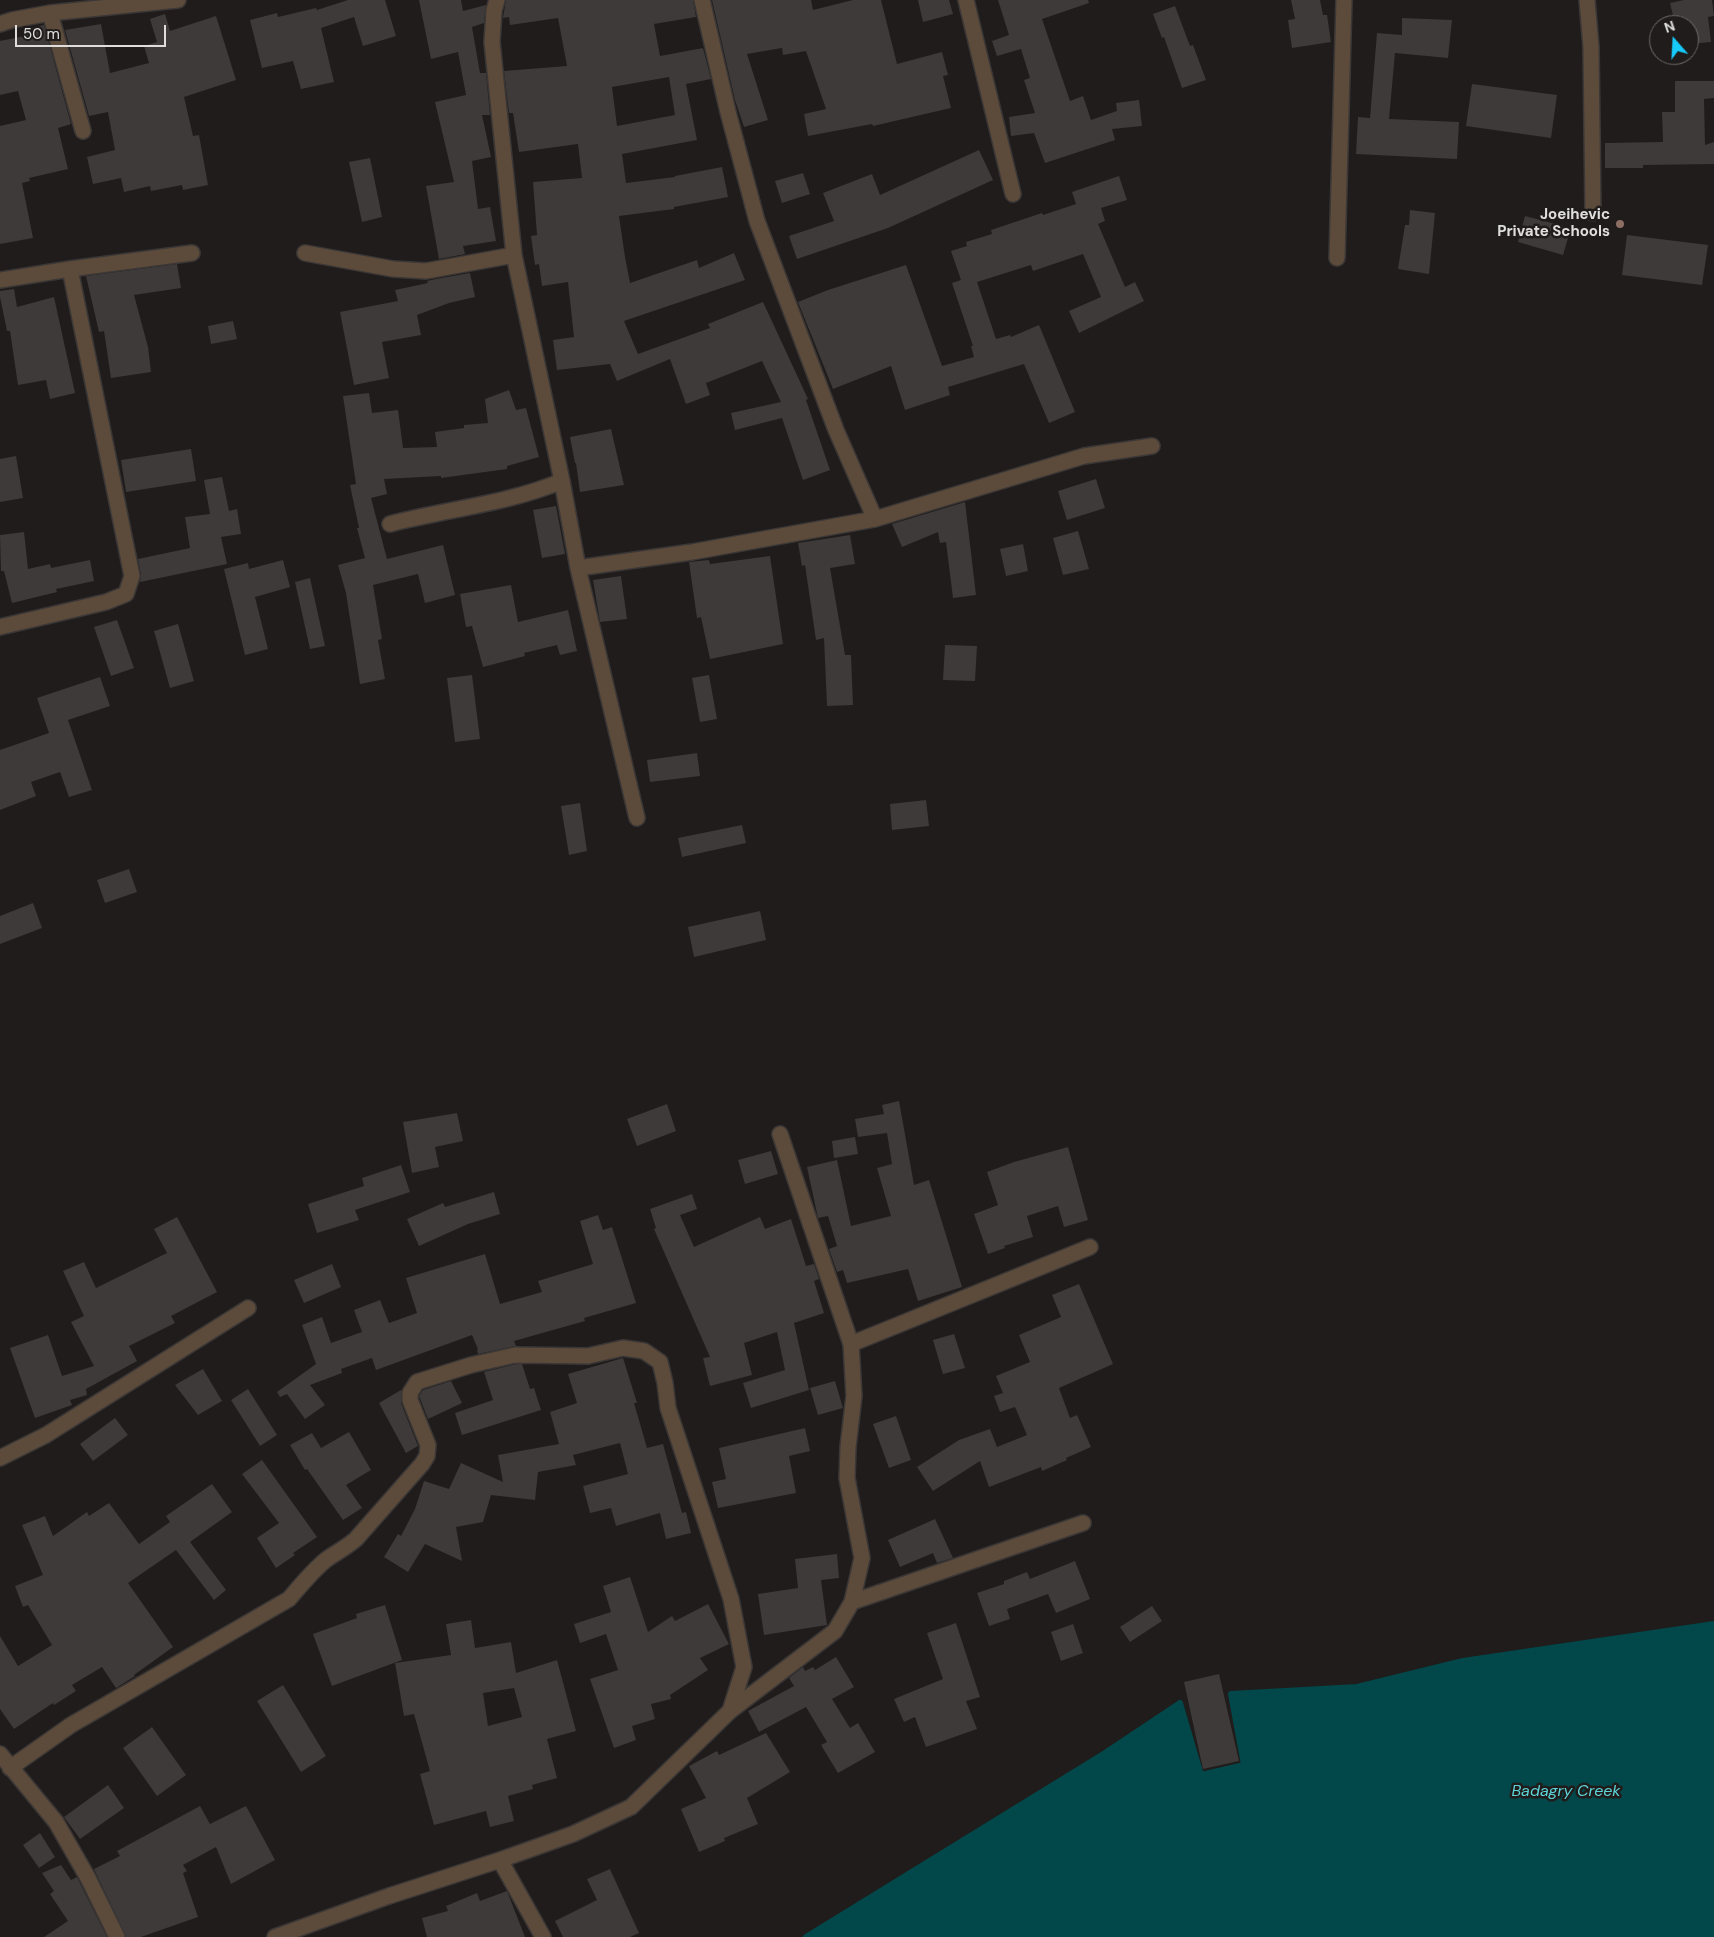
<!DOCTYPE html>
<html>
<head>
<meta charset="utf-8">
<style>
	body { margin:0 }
	#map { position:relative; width:1714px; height:1937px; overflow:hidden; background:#1f1c1b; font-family:"DM Sans",sans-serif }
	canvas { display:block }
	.north { position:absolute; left:1649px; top:15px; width:50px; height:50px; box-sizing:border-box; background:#1f1c1b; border:1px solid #6c6a69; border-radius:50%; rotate:341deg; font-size:14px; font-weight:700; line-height:20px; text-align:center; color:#e0dedd }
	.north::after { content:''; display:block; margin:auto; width:18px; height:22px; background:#16cafb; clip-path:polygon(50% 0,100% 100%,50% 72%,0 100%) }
	.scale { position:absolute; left:15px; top:25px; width:151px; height:22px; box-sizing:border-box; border:2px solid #e0dedd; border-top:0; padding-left:6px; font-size:15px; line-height:18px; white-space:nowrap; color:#e0dedd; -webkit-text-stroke:4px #1f1c1b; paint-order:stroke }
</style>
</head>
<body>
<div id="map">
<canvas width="1714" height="1937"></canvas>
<div class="north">N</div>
<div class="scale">50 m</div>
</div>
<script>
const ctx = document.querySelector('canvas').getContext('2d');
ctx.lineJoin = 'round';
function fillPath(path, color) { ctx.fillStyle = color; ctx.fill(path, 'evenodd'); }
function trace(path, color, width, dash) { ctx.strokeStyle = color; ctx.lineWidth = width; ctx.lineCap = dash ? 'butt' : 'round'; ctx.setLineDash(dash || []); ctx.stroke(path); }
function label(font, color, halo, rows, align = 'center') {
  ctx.font = font + ' "DM Sans",sans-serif'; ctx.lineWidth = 5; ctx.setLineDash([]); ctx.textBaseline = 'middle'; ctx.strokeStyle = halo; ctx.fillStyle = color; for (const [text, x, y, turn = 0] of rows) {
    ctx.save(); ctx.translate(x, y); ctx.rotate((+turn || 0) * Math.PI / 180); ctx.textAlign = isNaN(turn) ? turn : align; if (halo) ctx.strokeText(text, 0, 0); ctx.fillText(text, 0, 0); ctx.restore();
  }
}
fillPath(new Path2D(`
	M 1714,1624 L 1714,1937 L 806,1937 L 1105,1753 L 1180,1703 L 1201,1775 L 1244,1765 L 1231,1694 L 1357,1687 L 1463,1661 Z`), '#02484a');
trace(new Path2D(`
	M 806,1937 L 1105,1753 L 1180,1703 L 1201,1775 L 1244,1765 L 1231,1694 L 1357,1687 L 1463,1661 L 1714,1624`), '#02484a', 6);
fillPath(new Path2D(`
	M 348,0 L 385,0 L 396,36 L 363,46 L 354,17 L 321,28 L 334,82 L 301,89 L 293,61 L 262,68 L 250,20 L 277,13 L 278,17 L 316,8 L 317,10 Z
	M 419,0 L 461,0 L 463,11 L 486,5 L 484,23 L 472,27 L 480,73 L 486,73 L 490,115 L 482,115 L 491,157 L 472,161 L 478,209 L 490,207 L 496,241 L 463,246 L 465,254 L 439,259 L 426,186 L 454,182 L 435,102 L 466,95 L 458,52 L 431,59 Z
	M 506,0 L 693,0 L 696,17 L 654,24 L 660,56 L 703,48 L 711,79 L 686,84 L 697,140 L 622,154 L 626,183 L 675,177 L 675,176 L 722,167 L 728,197 L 674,207 L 674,209 L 619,216 L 625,257 L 630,283 L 697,260 L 699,268 L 734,253 L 745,280 L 624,321 L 638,354 L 710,328 L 708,324 L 763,302 L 808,399 L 806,400 L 830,470 L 803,480 L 782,418 L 735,430 L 731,413 L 781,402 L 762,361 L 706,383 L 710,395 L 686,404 L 670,359 L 617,381 L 610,364 L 557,370 L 553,340 L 574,337 L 568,282 L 542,286 L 539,264 L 535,265 L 531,236 L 537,235 L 533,182 L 582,178 L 578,144 L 519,152 L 513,113 L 509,113 L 504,71 L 567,66 L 558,18 L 510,25 L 509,17 L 503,18 ZM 669,77 L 675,115 L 617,126 L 612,87 Z
	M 712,0 L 811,0 L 813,10 L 853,0 L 881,0 L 897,64 L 942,52 L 948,75 L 943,76 L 951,108 L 873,126 L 872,124 L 808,136 L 804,114 L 826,109 L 806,51 L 783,55 L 782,48 L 747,54 L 768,120 L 744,127 L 735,100 Z
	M 918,0 L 949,0 L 953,14 L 923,22 Z
	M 998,0 L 1088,0 L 1089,3 L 1042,19 L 1070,101 L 1083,96 L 1091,120 L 1117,111 L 1116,103 L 1139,100 L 1142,126 L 1112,129 L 1115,140 L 1045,163 L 1034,133 L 1011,136 L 1009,117 L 1035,113 L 1024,80 L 1030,78 L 1021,49 L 997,56 L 992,41 L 1009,35 Z
	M 1291,0 L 1320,0 L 1323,15 L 1327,15 L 1331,42 L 1292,48 L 1288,20 L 1295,19 Z
	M 1684,0 L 1712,0 L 1714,16 L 1708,17 L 1711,42 L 1689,44 L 1689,21 L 1675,24 L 1670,3 Z
	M 1175,6 L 1190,46 L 1193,45 L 1206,80 L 1182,88 L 1164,37 L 1162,38 L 1153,14 Z
	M 165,14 L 170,31 L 216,16 L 236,80 L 184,97 L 193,136 L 199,135 L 208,185 L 183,190 L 182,185 L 151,191 L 150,186 L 124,192 L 121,178 L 93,184 L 87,157 L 115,150 L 108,112 L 89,116 L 65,30 L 101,24 L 110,73 L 149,63 L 144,46 L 157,42 L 150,19 Z
	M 1402,18 L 1452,20 L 1448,58 L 1395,53 L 1389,119 L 1459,122 L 1457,159 L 1356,154 L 1358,117 L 1370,118 L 1377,33 L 1402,35 Z
	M 44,25 L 71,124 L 58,128 L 68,169 L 29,178 L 30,181 L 22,183 L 33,238 L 0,244 L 0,126 L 26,120 L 18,91 L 0,95 L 0,41 L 25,36 L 23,30 Z
	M 1675,81 L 1714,81 L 1714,98 L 1704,99 L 1705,145 L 1714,142 L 1714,164 L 1643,165 L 1643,168 L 1605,168 L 1605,143 L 1663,142 L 1662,112 L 1675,112 Z
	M 1472,84 L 1557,95 L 1551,138 L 1466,126 Z
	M 979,150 L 993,180 L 888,228 L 797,259 L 789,236 L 834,221 L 823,193 L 872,174 L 880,195 Z
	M 370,158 L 382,217 L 362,222 L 349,162 Z
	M 803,173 L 810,194 L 782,203 L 775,181 Z
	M 1119,176 L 1127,200 L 1101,208 L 1105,221 L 1098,224 L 1125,287 L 1135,282 L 1144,301 L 1079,333 L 1069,311 L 1101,297 L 1083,254 L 1033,271 L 1031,265 L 977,282 L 996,339 L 1010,335 L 1011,337 L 1039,325 L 1075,412 L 1049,423 L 1024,364 L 948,387 L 950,395 L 905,410 L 891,366 L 833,389 L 798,302 L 828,290 L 906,265 L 942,366 L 974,357 L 971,346 L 973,346 L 952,283 L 961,280 L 951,251 L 967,246 L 966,242 L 992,234 L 991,230 L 1042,213 L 1043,215 L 1076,204 L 1072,192 Z
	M 1410,210 L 1435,213 L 1429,274 L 1398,269 L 1405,225 L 1409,225 Z
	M 1525,216 L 1571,228 L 1563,255 L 1518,242 Z
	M 1627,235 L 1708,245 L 1702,285 L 1622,275 Z
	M 177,264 L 181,288 L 134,295 L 148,347 L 151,372 L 111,378 L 104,331 L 99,332 L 86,276 Z
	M 470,273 L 475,297 L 449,303 L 417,315 L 421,335 L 382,342 L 389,378 L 354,385 L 340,312 L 398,301 L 395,290 L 428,283 L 427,281 L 436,279 Z
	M 14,289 L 17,307 L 54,297 L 75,393 L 50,399 L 46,380 L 18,385 L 10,331 L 7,331 L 0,297 L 0,291 Z
	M 233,321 L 237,339 L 211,344 L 208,326 Z
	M 509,390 L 516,410 L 526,408 L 539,457 L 507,466 L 507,469 L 441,478 L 441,476 L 384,479 L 387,494 L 371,498 L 387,559 L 443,545 L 455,595 L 425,603 L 418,574 L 373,585 L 382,639 L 378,640 L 385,679 L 360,684 L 346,593 L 338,565 L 365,558 L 357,528 L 359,528 L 350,485 L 356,484 L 343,396 L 369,393 L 372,413 L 398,410 L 403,448 L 437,447 L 435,432 L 464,428 L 464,425 L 488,423 L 485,399 Z
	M 611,429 L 624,485 L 580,492 L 576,463 L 575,463 L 570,437 Z
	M 191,449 L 196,481 L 126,492 L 121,460 Z
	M 16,456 L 23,498 L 0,502 L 0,459 Z
	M 222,477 L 229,511 L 237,509 L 241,534 L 221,537 L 227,564 L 140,582 L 141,575 L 138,559 L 190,548 L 185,517 L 210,514 L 204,480 Z
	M 1096,479 L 1105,508 L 1067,520 L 1058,491 Z
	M 965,502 L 976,595 L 953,598 L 946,542 L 940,543 L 938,532 L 902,547 L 892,524 Z
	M 556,506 L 565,554 L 542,558 L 533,510 Z
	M 1078,531 L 1089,569 L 1063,575 L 1053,538 Z
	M 24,532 L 28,569 L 50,564 L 51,568 L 90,560 L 94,581 L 56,589 L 57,592 L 12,603 L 4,571 L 1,571 L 0,535 Z
	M 850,535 L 855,564 L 830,568 L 845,655 L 851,655 L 853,705 L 827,706 L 824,638 L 816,640 L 805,565 L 802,566 L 798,543 Z
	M 1023,544 L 1028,571 L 1006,576 L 1000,549 Z
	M 770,556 L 783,644 L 710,659 L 701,617 L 697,618 L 689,562 L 709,560 L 710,564 Z
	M 283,560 L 290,587 L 255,597 L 268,649 L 245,655 L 224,569 L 248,563 L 249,569 Z
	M 621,576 L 627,619 L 600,622 L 593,580 Z
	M 310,578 L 325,646 L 310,649 L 295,582 Z
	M 511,585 L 518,622 L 568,610 L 577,651 L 560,655 L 557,645 L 524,653 L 525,656 L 483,667 L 472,626 L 466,627 L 460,594 Z
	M 117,620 L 134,668 L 111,676 L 94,627 Z
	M 178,624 L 194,681 L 170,688 L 154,631 Z
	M 945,645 L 977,646 L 975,681 L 943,680 Z
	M 472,675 L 480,739 L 455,742 L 447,678 Z
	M 709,675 L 717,719 L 700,722 L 692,678 Z
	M 100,677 L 110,706 L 68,720 L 92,790 L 69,797 L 60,772 L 31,782 L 36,796 L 0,810 L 0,750 L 49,733 L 37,698 Z
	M 697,753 L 700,776 L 650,782 L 647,760 Z
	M 926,800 L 929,826 L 892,830 L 890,804 Z
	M 580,803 L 587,851 L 569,855 L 561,806 Z
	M 742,825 L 746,843 L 682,857 L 678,838 Z
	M 129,869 L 137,892 L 105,903 L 97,880 Z
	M 33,903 L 42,928 L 0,944 L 0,916 Z
	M 760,911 L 766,940 L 694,957 L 688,927 Z
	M 899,1101 L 914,1185 L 929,1180 L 962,1287 L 918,1301 L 908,1269 L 847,1283 L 843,1270 L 837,1272 L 829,1249 L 837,1246 L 828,1216 L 818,1218 L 807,1167 L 837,1160 L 851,1226 L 891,1216 L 877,1168 L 892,1164 L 887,1133 L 858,1137 L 855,1119 L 884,1114 L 882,1105 Z
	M 667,1104 L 676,1131 L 637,1146 L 627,1119 Z
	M 457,1113 L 463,1141 L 435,1147 L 439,1167 L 412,1173 L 403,1122 Z
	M 855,1137 L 858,1154 L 834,1158 L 832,1141 Z
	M 1068,1147 L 1088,1220 L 1064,1227 L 1058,1206 L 1027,1216 L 1033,1237 L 1004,1246 L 1005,1248 L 988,1254 L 974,1214 L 998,1205 L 987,1172 L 1014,1162 Z
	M 771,1151 L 778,1174 L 745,1184 L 738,1160 Z
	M 401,1165 L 410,1192 L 355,1210 L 359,1220 L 317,1233 L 308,1204 L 364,1186 L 362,1178 Z
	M 494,1192 L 500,1214 L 468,1224 L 419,1246 L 407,1219 L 443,1203 L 445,1207 Z
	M 692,1194 L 697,1209 L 680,1215 L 694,1247 L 760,1217 L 765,1229 L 791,1219 L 806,1266 L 814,1264 L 819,1279 L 814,1281 L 824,1313 L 794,1323 L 809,1390 L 751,1408 L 743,1383 L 785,1370 L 777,1332 L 744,1343 L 752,1375 L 710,1386 L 703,1358 L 710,1357 L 654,1229 L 656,1228 L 650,1209 Z
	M 598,1215 L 603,1230 L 612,1227 L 636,1303 L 584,1318 L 585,1321 L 514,1341 L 516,1346 L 478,1354 L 477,1350 L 478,1349 L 472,1335 L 376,1370 L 372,1358 L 341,1369 L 342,1373 L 310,1385 L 325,1405 L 305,1419 L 287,1394 L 280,1397 L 277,1392 L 316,1364 L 302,1325 L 322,1317 L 331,1343 L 362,1332 L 354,1310 L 380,1300 L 389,1323 L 417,1313 L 406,1278 L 485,1254 L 500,1304 L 542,1292 L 538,1281 L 593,1264 L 580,1221 Z
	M 177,1217 L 217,1292 L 171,1316 L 175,1323 L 129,1346 L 137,1361 L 86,1389 L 87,1395 L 70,1400 L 72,1405 L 35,1418 L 10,1348 L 48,1335 L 62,1376 L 94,1366 L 71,1322 L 84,1316 L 63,1271 L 84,1262 L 96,1288 L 167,1253 L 154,1229 Z
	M 332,1264 L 341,1287 L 304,1303 L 294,1280 Z
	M 1079,1284 L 1113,1364 L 1059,1388 L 1070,1418 L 1077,1415 L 1091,1447 L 1066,1458 L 1067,1460 L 1042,1471 L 1041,1467 L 989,1487 L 980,1461 L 933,1491 L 917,1467 L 959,1440 L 990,1429 L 997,1447 L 1027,1435 L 1015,1407 L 1000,1412 L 994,1396 L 1003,1393 L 996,1376 L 1030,1362 L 1019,1335 L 1061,1317 L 1052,1295 Z
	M 954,1334 L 965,1368 L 943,1374 L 933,1340 Z
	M 623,1358 L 637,1403 L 634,1403 L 647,1448 L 663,1444 L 682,1513 L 686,1512 L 691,1533 L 666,1539 L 660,1513 L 616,1526 L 611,1508 L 590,1513 L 583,1486 L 628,1474 L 620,1443 L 573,1455 L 576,1465 L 538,1472 L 535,1500 L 491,1495 L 483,1522 L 456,1527 L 462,1561 L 425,1544 L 408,1572 L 384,1557 L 398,1534 L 401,1536 L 415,1509 L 424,1481 L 449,1489 L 461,1463 L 503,1482 L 498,1455 L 559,1444 L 550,1412 L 577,1403 L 568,1374 Z
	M 516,1364 L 522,1364 L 530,1389 L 534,1388 L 541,1410 L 462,1435 L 455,1413 L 493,1400 L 484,1372 Z
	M 203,1369 L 222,1401 L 198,1415 L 175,1385 Z
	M 451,1381 L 462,1403 L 428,1419 L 419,1396 L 423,1390 Z
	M 835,1381 L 843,1408 L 818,1415 L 810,1388 Z
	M 248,1389 L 277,1435 L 260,1446 L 231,1400 Z
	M 401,1390 L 401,1403 L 418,1446 L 406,1453 L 379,1403 Z
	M 896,1416 L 911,1460 L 889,1468 L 873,1424 Z
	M 115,1418 L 128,1435 L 93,1461 L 80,1444 Z
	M 805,1428 L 810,1451 L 789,1456 L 796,1493 L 718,1508 L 712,1482 L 726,1479 L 719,1448 Z
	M 349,1432 L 371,1470 L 346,1485 L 362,1508 L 343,1520 L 307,1469 L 305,1470 L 290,1445 L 312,1433 L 321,1448 Z
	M 262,1460 L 317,1537 L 293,1553 L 295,1555 L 276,1568 L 257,1538 L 279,1523 L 242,1474 Z
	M 212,1484 L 232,1512 L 190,1542 L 226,1590 L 214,1600 L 176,1550 L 128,1583 L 173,1647 L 134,1675 L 135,1676 L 116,1688 L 102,1667 L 72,1685 L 76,1691 L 54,1705 L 53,1703 L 14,1729 L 0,1709 L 0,1636 L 18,1666 L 52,1645 L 28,1605 L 23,1607 L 15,1586 L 43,1575 L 22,1525 L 45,1516 L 53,1536 L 87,1512 L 89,1516 L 109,1503 L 139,1544 L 170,1522 L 166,1516 Z
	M 935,1519 L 953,1558 L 937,1563 L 933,1553 L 900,1567 L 888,1540 Z
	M 837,1554 L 839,1578 L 821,1580 L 827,1625 L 764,1635 L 758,1594 L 798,1588 L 795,1559 Z
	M 1075,1561 L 1090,1599 L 1056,1613 L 1048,1594 L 1007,1609 L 1010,1619 L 989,1626 L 977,1593 L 1004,1584 L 1004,1581 L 1027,1572 L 1030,1579 Z
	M 630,1577 L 648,1632 L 672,1616 L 675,1621 L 708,1604 L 729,1644 L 700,1658 L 708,1670 L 670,1695 L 671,1699 L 651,1704 L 655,1719 L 632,1726 L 636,1740 L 614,1748 L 590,1679 L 618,1670 L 606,1634 L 580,1643 L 574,1624 L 611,1612 L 603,1586 Z
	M 385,1605 L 402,1660 L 332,1686 L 313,1634 L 357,1618 L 356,1614 Z
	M 1152,1606 L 1162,1621 L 1130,1642 L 1120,1627 Z
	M 471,1620 L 475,1648 L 511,1642 L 516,1673 L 557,1660 L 576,1731 L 547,1739 L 557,1778 L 532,1785 L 533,1789 L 508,1796 L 514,1821 L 490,1827 L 486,1811 L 434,1825 L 420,1774 L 430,1771 L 414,1714 L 404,1716 L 395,1663 L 451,1655 L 446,1624 ZM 514,1688 L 522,1717 L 488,1726 L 483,1693 Z
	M 956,1623 L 980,1697 L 966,1701 L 977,1729 L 926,1747 L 915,1717 L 904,1722 L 894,1699 L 943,1679 L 927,1633 Z
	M 1073,1624 L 1083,1653 L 1061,1661 L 1051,1632 Z
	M 836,1657 L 854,1687 L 832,1699 L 850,1728 L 858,1723 L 875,1752 L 838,1773 L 821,1745 L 827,1742 L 806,1707 L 759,1732 L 748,1711 L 794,1686 L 789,1678 L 803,1667 L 805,1671 L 813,1667 L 815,1670 Z
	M 1219,1674 L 1239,1761 L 1203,1769 L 1184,1682 Z
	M 283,1685 L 326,1756 L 301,1772 L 257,1701 Z
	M 152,1727 L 186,1775 L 157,1796 L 123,1748 Z
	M 766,1733 L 790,1772 L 747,1798 L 758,1824 L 724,1838 L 725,1841 L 699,1852 L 681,1809 L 706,1798 L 689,1766 L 717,1751 L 719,1755 Z
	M 108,1785 L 124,1808 L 80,1839 L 64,1817 Z
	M 200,1806 L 210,1824 L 246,1806 L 275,1860 L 231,1884 L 216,1847 L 183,1865 L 187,1871 L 183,1873 L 198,1917 L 141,1937 L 126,1937 L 94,1869 L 120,1856 L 117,1851 Z
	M 40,1833 L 55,1857 L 39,1868 L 23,1845 Z
	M 61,1865 L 71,1880 L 77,1877 L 107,1937 L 44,1937 L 68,1921 L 50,1894 L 54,1891 L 42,1873 Z
	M 610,1869 L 639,1933 L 630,1937 L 563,1937 L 555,1921 L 597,1900 L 587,1879 Z
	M 507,1891 L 525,1937 L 427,1937 L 422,1918 L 448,1911 L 446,1906 L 477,1893 L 480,1901 Z`), '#3d3a39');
const street = new Path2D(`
	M 497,0 L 494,10 L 492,42 L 514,255 L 562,481 L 578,568 L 637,818
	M 702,0 L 728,112 L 757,221 L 836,430 L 875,519
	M 966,0 L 1013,194
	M 1587,0 L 1591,47 L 1593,213
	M 50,13 L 83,131
	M 0,24 L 12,20 L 50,13 L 178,0
	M 305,253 L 393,269 L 426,271 L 514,255
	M 1337,258 L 1344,0
	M 0,280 L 70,269 L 192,253
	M 390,524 C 447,509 507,504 562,481
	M 578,568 L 692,552 L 875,519 L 1084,456 L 1152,446
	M 0,627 L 106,602 L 126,594 L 132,576 L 70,269
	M 851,1344 L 1090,1247
	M 0,1458 L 46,1435 L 248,1308
	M 852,1602 L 1083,1523
	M 0,1754 L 56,1822 L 88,1878 L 117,1937
	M 10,1768 L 71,1725 L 289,1599 C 301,1585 313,1570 327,1559 C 337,1552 347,1547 356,1539 L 422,1464 L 427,1456 L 428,1445 L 410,1400 L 410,1393 L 417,1382 L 471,1365 L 515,1355 L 588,1356 L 623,1348 L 644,1351 L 660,1362 L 665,1383 L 668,1408 L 731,1599 L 744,1667 L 730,1711
	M 500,1860 L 543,1937
	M 275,1937 L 389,1896 L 500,1860 L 573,1834 L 631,1807 L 730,1711 L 835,1631 L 852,1602 L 862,1558 L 847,1478 L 848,1447 L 854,1396 L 851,1344 L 780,1134`);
trace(street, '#3a3736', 18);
trace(street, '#5c4a3a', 15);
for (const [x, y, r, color] of [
	[1620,224,5,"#8d6e63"]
]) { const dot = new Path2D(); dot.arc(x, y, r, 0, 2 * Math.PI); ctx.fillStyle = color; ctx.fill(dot); trace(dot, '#1f1c1b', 2); }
label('bold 15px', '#e0dedd', '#1f1c1b', [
	["Joeihevic",1610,215],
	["Private Schools",1610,232]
], 'right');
label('italic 16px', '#5dd4d7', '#1f1c1b', [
	["Badagry Creek",1566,1792]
]);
</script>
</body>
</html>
